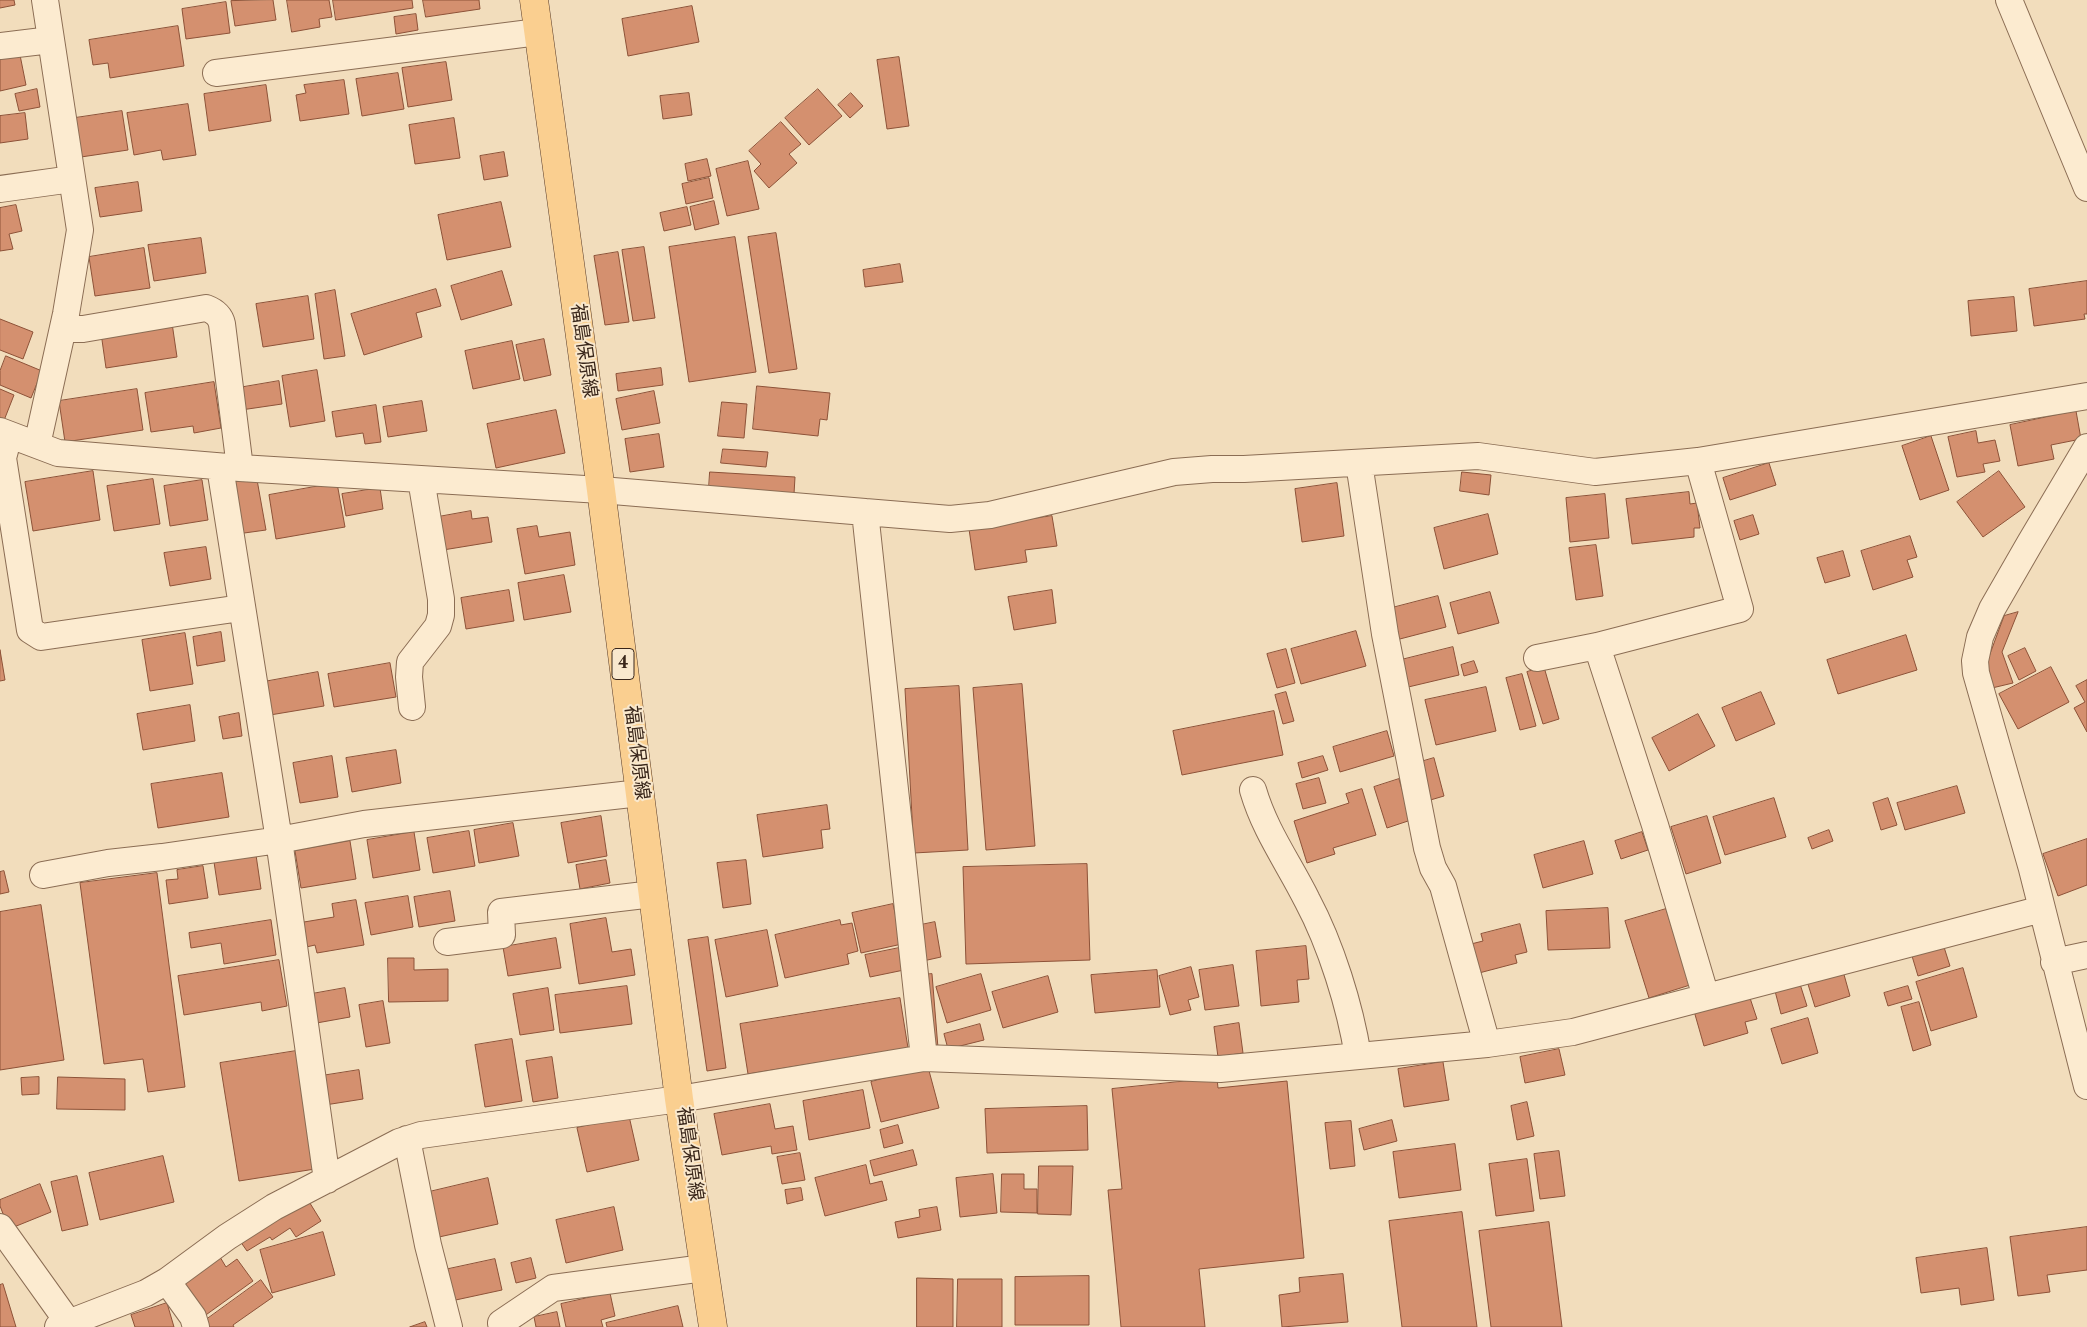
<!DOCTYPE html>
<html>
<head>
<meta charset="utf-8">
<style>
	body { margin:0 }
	canvas { display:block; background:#f2ddbc }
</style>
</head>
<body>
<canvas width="2087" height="1327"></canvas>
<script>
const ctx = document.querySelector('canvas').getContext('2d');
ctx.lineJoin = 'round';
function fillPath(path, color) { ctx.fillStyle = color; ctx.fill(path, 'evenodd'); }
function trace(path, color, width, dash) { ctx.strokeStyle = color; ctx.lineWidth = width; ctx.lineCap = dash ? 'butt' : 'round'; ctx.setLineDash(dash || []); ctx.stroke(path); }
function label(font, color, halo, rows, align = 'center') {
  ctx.font = font + ' Spectral,"Noto Sans JP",serif'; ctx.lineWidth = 4; ctx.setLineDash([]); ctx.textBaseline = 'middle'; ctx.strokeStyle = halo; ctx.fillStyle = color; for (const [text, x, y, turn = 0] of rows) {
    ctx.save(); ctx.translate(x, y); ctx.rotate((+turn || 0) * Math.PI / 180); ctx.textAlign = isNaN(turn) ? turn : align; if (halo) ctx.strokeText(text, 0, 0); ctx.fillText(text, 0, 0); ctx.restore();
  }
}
const building = new Path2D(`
	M 0,0 L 14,0 L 15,5 L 0,8 Z
	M 273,0 L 276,20 L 235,26 L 231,1 Z
	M 287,0 L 329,0 L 332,17 L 319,19 L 320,27 L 292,32 Z
	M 333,0 L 412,0 L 413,8 L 336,20 Z
	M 423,0 L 479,0 L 480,9 L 426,17 Z
	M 226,2 L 230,33 L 186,39 L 182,9 Z
	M 692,6 L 699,42 L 628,56 L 622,19 Z
	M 416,14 L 418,30 L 396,34 L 394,17 Z
	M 178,26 L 184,66 L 110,78 L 108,63 L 93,65 L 89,40 Z
	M 20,55 L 26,85 L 0,91 L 0,59 Z
	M 899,57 L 909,126 L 887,129 L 877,60 Z
	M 446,62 L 452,100 L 408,107 L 402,68 Z
	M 398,73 L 404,109 L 362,116 L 356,79 Z
	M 344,80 L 349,114 L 300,121 L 296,95 L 306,93 L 304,85 Z
	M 266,85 L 271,121 L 209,131 L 204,94 Z
	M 37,89 L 40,107 L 19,111 L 15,94 Z
	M 818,89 L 842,116 L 809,145 L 785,118 Z
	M 689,93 L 692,115 L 663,119 L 660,96 Z
	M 851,93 L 863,106 L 850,118 L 838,105 Z
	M 188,104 L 196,155 L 163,160 L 161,150 L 134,155 L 127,113 Z
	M 122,111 L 128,150 L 81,157 L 75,118 Z
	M 25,113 L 28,139 L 0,143 L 0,116 Z
	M 454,118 L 460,158 L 415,164 L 409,125 Z
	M 781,122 L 801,144 L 789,154 L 797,163 L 769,188 L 754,171 L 761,164 L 749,151 Z
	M 504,152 L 508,176 L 484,180 L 480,156 Z
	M 707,159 L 711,176 L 688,181 L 685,164 Z
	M 748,161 L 759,209 L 727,216 L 716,169 Z
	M 709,178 L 713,198 L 686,204 L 682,184 Z
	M 138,182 L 142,211 L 100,217 L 95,188 Z
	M 714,201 L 719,224 L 695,230 L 690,207 Z
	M 501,202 L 511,247 L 447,260 L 438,215 Z
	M 16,205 L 22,231 L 9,234 L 13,249 L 0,251 L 0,208 Z
	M 687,207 L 691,225 L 664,231 L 660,213 Z
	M 776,233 L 797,369 L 769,373 L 748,237 Z
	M 735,237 L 756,372 L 689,382 L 669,247 Z
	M 201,238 L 206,273 L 154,281 L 148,245 Z
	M 644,247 L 655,318 L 633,321 L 622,250 Z
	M 144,248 L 150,288 L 95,296 L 89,257 Z
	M 618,252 L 629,322 L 605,325 L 594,256 Z
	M 900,264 L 903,282 L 865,287 L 863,270 Z
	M 502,271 L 512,305 L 461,320 L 451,286 Z
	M 2087,281 L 2087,314 L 2084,314 L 2085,319 L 2034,326 L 2029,289 Z
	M 436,289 L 441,306 L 416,313 L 422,337 L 364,355 L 351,314 Z
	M 335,290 L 345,356 L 324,359 L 315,294 Z
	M 308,296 L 314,339 L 263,347 L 256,304 Z
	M 2014,297 L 2017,331 L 1971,336 L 1968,301 Z
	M 0,319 L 33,332 L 23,359 L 0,350 Z
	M 172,323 L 177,357 L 106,368 L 101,333 Z
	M 544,339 L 551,375 L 524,381 L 516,345 Z
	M 512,341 L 520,379 L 473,389 L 465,351 Z
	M 6,356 L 42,371 L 31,398 L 0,385 L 0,371 Z
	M 661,368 L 663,385 L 618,391 L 616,374 Z
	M 317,370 L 325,421 L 290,427 L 282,376 Z
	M 279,381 L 282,404 L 241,410 L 238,388 Z
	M 214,382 L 221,428 L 194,433 L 193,426 L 151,432 L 145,393 Z
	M 757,386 L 830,393 L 827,420 L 820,419 L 818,436 L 753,429 Z
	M 0,389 L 14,395 L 3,423 L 0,421 Z
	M 137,389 L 143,430 L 65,442 L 59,401 Z
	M 654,391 L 660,423 L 622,430 L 616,399 Z
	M 422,401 L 427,431 L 388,437 L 383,407 Z
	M 722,402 L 747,404 L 744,438 L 718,436 Z
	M 376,405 L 381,442 L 365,444 L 363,433 L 336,437 L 332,412 Z
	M 556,410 L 565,453 L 496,468 L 487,424 Z
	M 2076,411 L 2081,439 L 2051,445 L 2054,459 L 2018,466 L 2010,425 Z
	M 1976,431 L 1978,443 L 1995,440 L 2000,461 L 1983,464 L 1985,472 L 1957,477 L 1948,437 Z
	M 659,434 L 664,467 L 630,472 L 625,439 Z
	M 1931,436 L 1949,490 L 1920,500 L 1902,446 Z
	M 723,449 L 768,452 L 766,467 L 721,463 Z
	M 1769,463 L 1776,485 L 1730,500 L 1723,478 Z
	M 93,471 L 100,520 L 33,531 L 25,482 Z
	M 1999,471 L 2025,507 L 1983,537 L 1957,502 Z
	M 710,472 L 795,477 L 794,494 L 709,488 Z
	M 1462,472 L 1491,475 L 1489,495 L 1460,491 Z
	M 256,474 L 266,530 L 237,534 L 228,479 Z
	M 153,479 L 160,524 L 114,531 L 107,486 Z
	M 202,480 L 208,520 L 170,526 L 164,486 Z
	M 337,483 L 345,527 L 276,539 L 269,495 Z
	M 1337,483 L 1344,536 L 1302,542 L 1295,489 Z
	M 380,488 L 383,509 L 346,516 L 342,494 Z
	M 1689,492 L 1690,504 L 1697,503 L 1700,528 L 1694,528 L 1694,537 L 1632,544 L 1626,499 Z
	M 1605,494 L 1609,538 L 1570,542 L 1566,498 Z
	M 471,511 L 472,519 L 488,517 L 492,542 L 443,550 L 438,517 Z
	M 1488,514 L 1498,554 L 1444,569 L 1434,528 Z
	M 1753,515 L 1759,534 L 1740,540 L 1734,521 Z
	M 1052,516 L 1057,546 L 1025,550 L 1027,562 L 975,570 L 969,529 Z
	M 537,526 L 539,537 L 570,532 L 575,565 L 525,574 L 517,529 Z
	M 1910,536 L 1917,557 L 1907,560 L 1913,577 L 1873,590 L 1861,551 Z
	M 1596,545 L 1603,596 L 1576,600 L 1569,548 Z
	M 206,547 L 211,579 L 170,586 L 164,553 Z
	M 1843,551 L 1850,576 L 1825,583 L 1817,558 Z
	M 564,575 L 571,612 L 524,620 L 518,583 Z
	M 509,590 L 514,621 L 466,629 L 461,598 Z
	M 1052,590 L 1056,623 L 1014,630 L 1008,597 Z
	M 1490,592 L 1499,623 L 1458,634 L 1450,603 Z
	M 1438,596 L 1446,627 L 1396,640 L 1388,609 Z
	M 2018,612 L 2002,652 L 2013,683 L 1992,688 L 1987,662 L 2004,616 Z
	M 1356,631 L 1366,666 L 1301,684 L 1291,649 Z
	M 221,632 L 225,661 L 197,666 L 193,637 Z
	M 185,633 L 193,684 L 150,691 L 142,640 Z
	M 1906,635 L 1917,670 L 1838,694 L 1827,660 Z
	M 1453,647 L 1459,675 L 1404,688 L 1397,661 Z
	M 2025,648 L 2036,671 L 2019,680 L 2008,656 Z
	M 1286,649 L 1295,683 L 1277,688 L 1267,654 Z
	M 0,650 L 5,680 L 0,681 Z
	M 1474,661 L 1478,672 L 1464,676 L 1461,665 Z
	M 390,663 L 396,697 L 334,707 L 328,674 Z
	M 1544,667 L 1559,719 L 1543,724 L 1527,672 Z
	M 2051,667 L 2069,702 L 2018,729 L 1999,694 Z
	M 318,672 L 324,706 L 264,716 L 258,683 Z
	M 1522,674 L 1536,726 L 1520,730 L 1506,678 Z
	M 2087,680 L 2087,732 L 2074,708 L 2085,702 L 2076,686 Z
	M 1022,684 L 1035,846 L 986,850 L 973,688 Z
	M 959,686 L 968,850 L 914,853 L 905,689 Z
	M 1486,687 L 1496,731 L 1436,745 L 1425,700 Z
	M 1286,692 L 1294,721 L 1283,724 L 1275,695 Z
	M 1761,692 L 1775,724 L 1736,741 L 1722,708 Z
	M 190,705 L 195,741 L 143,750 L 137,714 Z
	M 1274,711 L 1283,755 L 1182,775 L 1173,731 Z
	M 239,713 L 242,736 L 223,739 L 219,717 Z
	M 1698,714 L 1715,746 L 1669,771 L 1652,738 Z
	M 1387,731 L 1394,756 L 1340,772 L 1333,747 Z
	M 396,750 L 401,783 L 352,792 L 346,758 Z
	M 332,756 L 338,797 L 300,803 L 293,763 Z
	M 1323,756 L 1328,770 L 1302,778 L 1298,763 Z
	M 1434,758 L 1444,796 L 1427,801 L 1417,763 Z
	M 222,773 L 229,817 L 158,828 L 151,784 Z
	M 1319,778 L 1326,803 L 1303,809 L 1296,784 Z
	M 1399,779 L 1411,820 L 1387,828 L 1374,787 Z
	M 1957,786 L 1965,813 L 1905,830 L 1897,803 Z
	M 1362,789 L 1376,835 L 1333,848 L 1335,854 L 1307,863 L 1294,821 L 1349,803 L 1346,794 Z
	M 1774,798 L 1786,837 L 1725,855 L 1713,817 Z
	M 1888,798 L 1897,825 L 1881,830 L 1873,803 Z
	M 827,805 L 830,829 L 821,830 L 823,848 L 763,857 L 757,815 Z
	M 601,816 L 607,856 L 568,863 L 561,823 Z
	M 1707,816 L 1721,863 L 1686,874 L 1671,827 Z
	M 513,823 L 519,856 L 479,863 L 474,830 Z
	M 1829,830 L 1833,841 L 1812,849 L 1808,838 Z
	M 469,831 L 475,866 L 433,873 L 427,838 Z
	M 414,832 L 420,870 L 373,878 L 367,840 Z
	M 1642,832 L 1648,850 L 1621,859 L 1615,841 Z
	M 2087,839 L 2087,885 L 2058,896 L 2043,854 Z
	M 350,841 L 356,879 L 301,888 L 295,851 Z
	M 1584,841 L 1593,874 L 1543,888 L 1534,855 Z
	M 256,855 L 261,889 L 219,895 L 214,862 Z
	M 606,860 L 610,883 L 580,889 L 576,865 Z
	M 746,860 L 751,904 L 723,908 L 717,863 Z
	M 1087,864 L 1090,960 L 966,964 L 963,867 Z
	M 203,866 L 208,898 L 169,904 L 166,880 L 178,879 L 177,870 Z
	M 4,871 L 9,892 L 0,894 L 0,872 Z
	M 157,873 L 185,1087 L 148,1092 L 143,1059 L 104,1064 L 80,883 Z
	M 450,891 L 455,921 L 419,927 L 414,897 Z
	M 408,896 L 413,927 L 371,935 L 365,903 Z
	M 356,900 L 364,945 L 317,953 L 315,945 L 302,948 L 298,923 L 334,917 L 332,904 Z
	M 893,904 L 902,944 L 861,953 L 852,913 Z
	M 41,905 L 64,1060 L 0,1070 L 0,912 Z
	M 1608,908 L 1610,948 L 1548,950 L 1546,911 Z
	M 1666,909 L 1690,985 L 1649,998 L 1625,921 Z
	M 606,918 L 612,952 L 631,949 L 635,975 L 579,984 L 570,924 Z
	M 271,920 L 276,955 L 224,964 L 221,943 L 191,948 L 189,933 Z
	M 840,920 L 841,925 L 852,923 L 858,951 L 847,954 L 849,964 L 785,978 L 775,935 Z
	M 935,922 L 941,957 L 923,961 L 916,926 Z
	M 1520,924 L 1527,952 L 1515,955 L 1517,963 L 1479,973 L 1471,944 L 1483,941 L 1481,934 Z
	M 767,930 L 778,986 L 726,997 L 715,940 Z
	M 708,937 L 726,1068 L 707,1071 L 688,940 Z
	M 556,938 L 561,968 L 508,976 L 503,947 Z
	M 1306,946 L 1309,979 L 1297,980 L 1299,1002 L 1261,1006 L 1256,951 Z
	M 1944,947 L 1950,966 L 1918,976 L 1912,956 Z
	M 899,948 L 904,970 L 870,977 L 865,955 Z
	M 388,958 L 414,958 L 414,970 L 448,969 L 448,1001 L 389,1002 Z
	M 279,960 L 287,1006 L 262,1011 L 261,1002 L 184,1015 L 178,976 Z
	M 1233,965 L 1239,1006 L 1205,1010 L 1199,970 Z
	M 1191,967 L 1199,997 L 1188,1000 L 1191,1010 L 1170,1015 L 1159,976 Z
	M 1963,968 L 1977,1017 L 1931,1031 L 1916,982 Z
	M 1157,970 L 1160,1007 L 1095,1013 L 1091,975 Z
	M 1843,971 L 1850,996 L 1815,1007 L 1807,981 Z
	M 932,974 L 938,1048 L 928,1049 L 922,975 Z
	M 981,974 L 991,1010 L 947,1023 L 936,987 Z
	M 1048,976 L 1058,1012 L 1003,1028 L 992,992 Z
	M 1800,984 L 1807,1006 L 1781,1014 L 1775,991 Z
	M 627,986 L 632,1024 L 560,1033 L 555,995 Z
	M 1908,986 L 1912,999 L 1888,1006 L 1884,993 Z
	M 345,988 L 350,1017 L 311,1024 L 306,995 Z
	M 548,988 L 554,1030 L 520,1035 L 513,994 Z
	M 1749,995 L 1757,1019 L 1745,1022 L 1748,1033 L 1704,1046 L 1694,1011 Z
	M 900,998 L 908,1048 L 748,1074 L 740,1024 Z
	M 383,1001 L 390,1043 L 366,1047 L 359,1005 Z
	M 1919,1002 L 1931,1045 L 1913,1051 L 1901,1007 Z
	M 1808,1018 L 1818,1053 L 1782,1064 L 1771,1029 Z
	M 1239,1023 L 1243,1053 L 1218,1057 L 1214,1027 Z
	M 980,1024 L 984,1040 L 948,1049 L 944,1034 Z
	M 512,1039 L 522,1101 L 485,1107 L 475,1045 Z
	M 1559,1049 L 1565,1075 L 1525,1083 L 1520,1057 Z
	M 296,1051 L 315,1169 L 239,1181 L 220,1063 Z
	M 552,1057 L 558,1098 L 533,1102 L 526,1061 Z
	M 1443,1062 L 1449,1100 L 1404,1107 L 1398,1069 Z
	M 928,1067 L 939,1108 L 881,1122 L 871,1082 Z
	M 359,1070 L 363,1099 L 325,1105 L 321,1076 Z
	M 39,1077 L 39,1094 L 22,1095 L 21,1078 Z
	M 58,1077 L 125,1079 L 125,1110 L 57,1109 Z
	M 1217,1078 L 1218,1088 L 1287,1081 L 1304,1258 L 1199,1269 L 1205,1327 L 1121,1327 L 1108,1190 L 1122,1189 L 1112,1089 Z
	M 863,1090 L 870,1128 L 809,1140 L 803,1101 Z
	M 1527,1102 L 1534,1136 L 1517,1140 L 1511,1106 Z
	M 770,1104 L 775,1129 L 793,1126 L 797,1150 L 772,1154 L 771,1146 L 722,1155 L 714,1114 Z
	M 1087,1106 L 1088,1150 L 987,1153 L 985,1109 Z
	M 629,1116 L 639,1160 L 587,1172 L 577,1128 Z
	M 1392,1120 L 1397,1141 L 1364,1150 L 1359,1129 Z
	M 1351,1121 L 1355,1166 L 1330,1169 L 1325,1123 Z
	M 898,1125 L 903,1143 L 884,1148 L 880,1130 Z
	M 1455,1144 L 1461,1190 L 1399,1198 L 1393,1152 Z
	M 913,1150 L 917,1165 L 874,1176 L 870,1161 Z
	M 1559,1151 L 1565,1196 L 1540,1199 L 1534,1154 Z
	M 800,1153 L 805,1180 L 782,1184 L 777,1157 Z
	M 163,1156 L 174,1202 L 100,1220 L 89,1173 Z
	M 1527,1159 L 1534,1211 L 1496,1216 L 1489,1164 Z
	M 866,1165 L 870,1184 L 882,1181 L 887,1200 L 825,1216 L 815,1178 Z
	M 1039,1166 L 1073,1166 L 1071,1215 L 1038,1214 Z
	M 993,1174 L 997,1213 L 960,1217 L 956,1178 Z
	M 1002,1174 L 1024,1174 L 1024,1189 L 1037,1189 L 1037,1213 L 1001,1212 Z
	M 77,1176 L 88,1225 L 62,1231 L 51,1182 Z
	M 488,1178 L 498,1224 L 439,1237 L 429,1192 Z
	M 40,1184 L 51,1212 L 9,1229 L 0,1206 L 0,1200 Z
	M 801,1188 L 803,1200 L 787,1204 L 785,1190 Z
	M 308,1200 L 321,1221 L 296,1237 L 290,1228 L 272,1240 L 270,1237 L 247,1251 L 240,1241 Z
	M 614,1207 L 623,1250 L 566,1263 L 556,1220 Z
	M 937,1207 L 941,1230 L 898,1238 L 895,1222 L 920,1217 L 919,1210 Z
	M 1462,1212 L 1477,1327 L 1402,1327 L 1389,1221 Z
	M 1549,1222 L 1562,1327 L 1491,1327 L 1479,1231 Z
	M 2087,1227 L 2087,1270 L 2047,1275 L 2050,1292 L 2018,1296 L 2010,1237 Z
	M 323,1232 L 335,1275 L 272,1293 L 260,1250 Z
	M 1987,1248 L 1994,1300 L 1961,1305 L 1959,1288 L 1921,1293 L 1916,1258 Z
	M 220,1257 L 226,1267 L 237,1259 L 253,1281 L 203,1317 L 180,1285 Z
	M 531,1258 L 536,1278 L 516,1283 L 511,1263 Z
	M 495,1259 L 502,1290 L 451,1301 L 444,1270 Z
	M 1343,1274 L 1348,1322 L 1282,1327 L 1279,1295 L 1300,1292 L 1299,1278 Z
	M 1089,1276 L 1089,1325 L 1015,1325 L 1015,1277 Z
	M 917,1278 L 953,1279 L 953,1327 L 917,1327 Z
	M 958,1279 L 1002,1279 L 1002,1327 L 957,1327 Z
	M 261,1280 L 273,1297 L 233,1325 L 234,1327 L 204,1327 L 203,1322 Z
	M 3,1284 L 16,1327 L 0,1327 L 0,1285 Z
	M 610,1293 L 615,1316 L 601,1320 L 603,1327 L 566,1327 L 561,1304 Z
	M 167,1303 L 174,1327 L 135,1327 L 131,1315 Z
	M 678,1306 L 683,1327 L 607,1327 L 606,1323 Z
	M 557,1312 L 560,1327 L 536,1327 L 534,1317 Z
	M 425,1322 L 427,1327 L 410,1327 Z`);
fillPath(building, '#d4906f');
trace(building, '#8d5238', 1);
const minor = new Path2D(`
	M 2009,0 L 2087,188
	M 0,46 L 51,40
	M 216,73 L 538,32
	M 0,189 L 72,179
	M 63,329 L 83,329 L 206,308 C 214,311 220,315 222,324 L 240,468
	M 0,431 L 58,453 L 240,468 L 601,490 L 865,512
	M 9,435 L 3,458 L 30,630 L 41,637 L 241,608
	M 37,445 L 66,314 L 80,230 L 45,0
	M 2087,447 L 2030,543 L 1992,609 L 1980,637 L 1975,661 L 1976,673 L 2032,869 L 2087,1086
	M 1359,463 L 1385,634 L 1427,848 L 1433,868 L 1443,886 L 1487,1044
	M 220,467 L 279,840 L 327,1180
	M 1597,646 L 1655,825 L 1706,997
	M 1537,658 L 1597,646 L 1740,609 L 1698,461
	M 412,707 L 409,677 L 410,662 L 438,626 L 441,615 L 441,599 L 421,479
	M 1253,790 C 1265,831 1288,862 1307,900 C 1331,945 1350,1006 1358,1056
	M 43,875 L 108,863 L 162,857 L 279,840 L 364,824 L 640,793
	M 447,942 L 502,935 L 501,912 L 653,894
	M 2054,962 L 2087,955
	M 924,1058 L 865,512 L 950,519 L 990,515 L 1174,472 L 1212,469 L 1244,469 L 1478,456 L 1595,472 L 1698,461 L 2087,396
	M 407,1139 L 428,1245 L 449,1327
	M 0,1227 L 63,1315 L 67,1324
	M 167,1281 L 193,1317 L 196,1327
	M 501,1323 L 553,1288 L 704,1268
	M 58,1327 L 146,1293 L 167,1281 L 227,1237 L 274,1207 L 399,1142 L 421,1135 L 679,1099 L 924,1058 L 1220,1069 L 1487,1044 L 1573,1032 L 2042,909`);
const primary = new Path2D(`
	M 534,0 L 601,490 L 679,1099 L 713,1327`);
trace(minor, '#8b6d54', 28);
trace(primary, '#583b29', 29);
trace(minor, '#fcebd0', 26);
trace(primary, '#facf90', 28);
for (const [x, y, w] of [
	[623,664,22]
]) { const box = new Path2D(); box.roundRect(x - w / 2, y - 15.5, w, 31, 4); ctx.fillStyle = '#f9e8cd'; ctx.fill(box); trace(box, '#39261a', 1); }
label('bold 18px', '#39261a', null, [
	["4",623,664]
]);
label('19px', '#39261a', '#f9e8cd', [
	["福島保原線",582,351,82],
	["福島保原線",635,753,83],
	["福島保原線",688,1154,82]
]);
</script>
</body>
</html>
